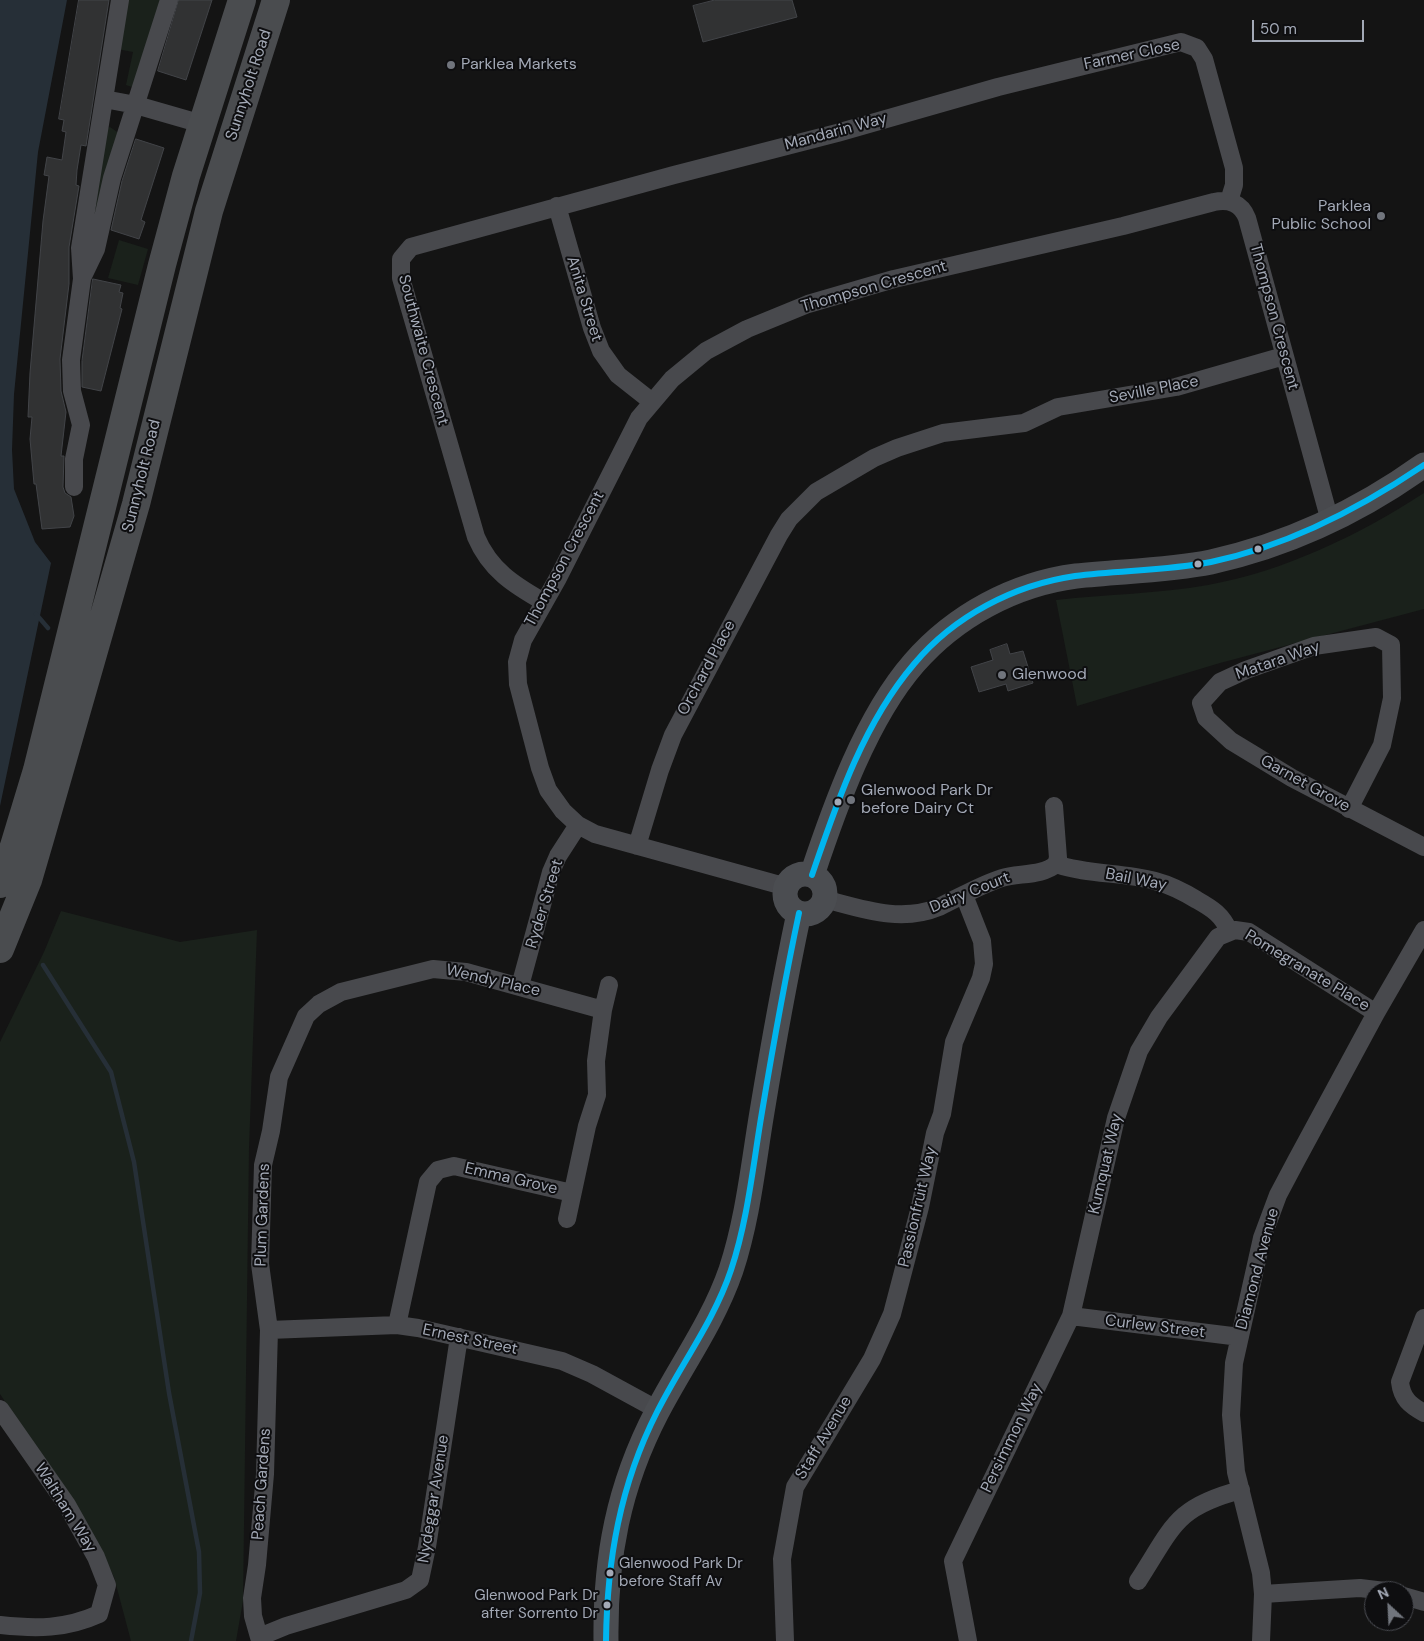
<!DOCTYPE html>
<html>
<head>
<meta charset="utf-8">
<style>
	body { margin:0 }
	#map { position:relative; width:1424px; height:1641px; overflow:hidden; background:#141414; font-family:"DM Sans",sans-serif }
	canvas { display:block }
	.north { position:absolute; left:1364px; top:1581px; width:50px; height:50px; box-sizing:border-box; background:#0e0e10; border:1px solid #4a4c52; border-radius:50%; rotate:335deg; font-size:14px; font-weight:700; line-height:20px; text-align:center; color:#a3a9b6 }
	.north::after { content:''; display:block; margin:auto; width:18px; height:22px; background:#71757d; clip-path:polygon(50% 0,100% 100%,50% 72%,0 100%) }
	.scale { position:absolute; left:1252px; top:20px; width:112px; height:22px; box-sizing:border-box; border:2px solid #a3a9b6; border-top:0; padding-left:6px; font-size:15px; line-height:18px; white-space:nowrap; color:#a3a9b6; -webkit-text-stroke:4px #0e0e10; paint-order:stroke }
</style>
</head>
<body>
<div id="map">
<canvas width="1424" height="1641"></canvas>
<div class="north">N</div>
<div class="scale">50 m</div>
</div>
<script>
const ctx = document.querySelector('canvas').getContext('2d');
ctx.lineJoin = 'round';
function fillPath(path, color) { ctx.fillStyle = color; ctx.fill(path, 'evenodd'); }
function trace(path, color, width, dash) { ctx.strokeStyle = color; ctx.lineWidth = width; ctx.lineCap = dash ? 'butt' : 'round'; ctx.setLineDash(dash || []); ctx.stroke(path); }
function label(font, color, halo, rows, align = 'center') {
  ctx.font = font + ' "DM Sans",sans-serif'; ctx.lineWidth = 4; ctx.setLineDash([]); ctx.textBaseline = 'middle'; ctx.strokeStyle = halo; ctx.fillStyle = color; for (const [text, x, y, turn = 0] of rows) {
    ctx.save(); ctx.translate(x, y); ctx.rotate((+turn || 0) * Math.PI / 180); ctx.textAlign = isNaN(turn) ? turn : align; if (halo) ctx.strokeText(text, 0, 0); ctx.fillText(text, 0, 0); ctx.restore();
  }
}
fillPath(new Path2D(`
	M 126,0 L 162,0 L 135,88 L 126,85 L 133,52 L 117,49 Z
	M 110,127 L 120,134 L 95,219 L 90,219 L 105,129 Z
	M 119,240 L 148,249 L 138,285 L 108,278 Z
	M 1424,493 L 1424,609 L 1220,663 L 1077,706 L 1056,600 C 1107,594 1158,594 1208,585 C 1285,571 1359,535 1424,493 Z
	M 61,911 L 180,942 L 257,930 L 249,1148 L 243,1601 L 236,1641 L 131,1641 L 114,1577 L 88,1525 L 0,1394 L 0,1042 L 44,952 Z`), '#1a211b');
fillPath(new Path2D(`
	M 0,0 L 67,0 L 38,152 L 14,394 L 12,450 L 14,489 L 35,542 L 51,563 L 0,806 Z`), '#262f37');
trace(new Path2D(`
	M 36,614 L 48,628
	M 43,965 L 111,1072 L 134,1162 L 169,1393 L 199,1552 L 200,1593 L 191,1641`), '#262f37', 4.5);
const building = new Path2D(`
	M 79,0 L 109,0 L 86,146 L 81,145 L 77,170 L 76,185 L 79,186 L 69,247 L 69,284 L 60,359 L 61,391 L 66,412 L 61,456 L 64,456 L 63,487 L 65,493 L 71,497 L 74,516 L 70,527 L 42,529 L 36,484 L 34,484 L 30,439 L 32,417 L 28,417 L 30,373 L 43,221 L 49,176 L 44,175 L 47,157 L 62,160 L 66,132 L 62,131 L 64,120 L 59,119 Z
	M 179,0 L 212,0 L 186,80 L 158,71 Z
	M 715,0 L 792,0 L 797,17 L 703,42 L 693,6 Z
	M 136,139 L 164,148 L 141,220 L 145,222 L 139,239 L 111,230 L 122,181 Z
	M 93,279 L 121,285 L 119,292 L 123,293 L 120,308 L 122,309 L 101,391 L 82,387 L 82,361 Z
	M 1007,644 L 1010,654 L 1023,651 L 1033,683 L 1008,691 L 1006,684 L 979,692 L 971,667 L 993,660 L 990,650 Z`);
fillPath(building, '#313233');
trace(building, '#424448', 1);
trace(new Path2D(`
	M 104,99 L 136,105 L 202,124
	M 557,206 L 592,328 L 601,351 L 618,375 L 651,401
	M 83,276 L 96,249 L 112,178 L 169,0
	M 74,487 L 74,459 L 81,425 L 72,391 L 71,360 L 82,279 L 80,248 L 120,0
	M 544,602 C 514,585 490,570 476,537 L 401,278 L 401,259 L 411,247 L 674,175 L 837,133 L 998,87 L 1181,42 L 1197,48 L 1204,59 L 1234,168 L 1234,185 L 1229,201
	M 1349,809 L 1382,745 L 1392,698 L 1391,645 L 1376,637 L 1314,646 L 1246,670 L 1220,682 L 1201,703 L 1206,718 L 1231,741 L 1292,778 L 1424,847
	M 637,846 L 660,770 L 673,735 L 779,535 L 789,519 L 816,492 L 874,458 L 897,448 L 943,433 L 1024,423 L 1058,407 L 1176,387 L 1284,356
	M 1056,864 C 1088,875 1122,872 1155,881 C 1170,885 1184,892 1197,900 C 1213,909 1222,915 1229,931
	M 787,887 L 595,834 L 578,825 L 563,811 L 548,790 L 540,768 L 518,684 L 517,662 L 523,640 L 558,578 L 639,418 L 672,379 L 706,351 L 747,329 L 808,304 L 894,279 L 1123,226 L 1214,202 C 1229,199 1241,203 1247,218 L 1330,521
	M 824,899 C 863,909 901,923 939,907 C 960,897 980,885 1002,878 C 1018,873 1043,876 1056,864 L 1058,858 L 1054,806
	M 520,986 L 551,872 L 558,856 L 578,825
	M 567,1219 L 587,1126 L 597,1095 L 596,1061 L 603,1010
	M 1071,1316 L 1240,1337
	M 1424,1318 L 1400,1382 C 1402,1399 1410,1405 1424,1413
	M 397,1325 L 428,1182 L 438,1170 L 454,1166 L 572,1193
	M 269,1330 L 397,1325 L 418,1328 L 562,1361 L 592,1374 L 658,1410
	M 459,1337 L 427,1547 L 420,1580 L 406,1590 L 286,1626 L 259,1637 L 253,1616 L 252,1598 L 257,1565 L 265,1474 L 269,1330 L 260,1264 L 263,1165 L 271,1131 L 279,1077 L 306,1016 L 319,1004 L 341,992 L 433,969 L 466,972 L 603,1010 L 609,985
	M 0,1409 L 67,1505 L 96,1557 L 107,1585 L 99,1614 C 66,1629 36,1629 0,1625
	M 1138,1581 C 1173,1527 1175,1507 1241,1490
	M 1263,1594 L 1360,1588 L 1385,1591
	M 1404,1596 L 1424,1602
	M 785,1641 L 782,1559 L 795,1487 L 872,1359 L 892,1314 L 920,1207 L 935,1133 L 942,1114 L 954,1042 L 981,978 L 984,964 L 982,941 L 964,895
	M 968,1641 L 953,1561 L 1071,1316 L 1116,1118 L 1139,1051 L 1159,1017 L 1218,937 L 1235,930 L 1249,932 L 1376,1013
	M 1261,1641 L 1263,1594 L 1261,1573 L 1236,1472 L 1231,1415 L 1234,1363 L 1262,1238 L 1278,1195 L 1296,1161 L 1376,1013 L 1424,930`), '#48494d', 18);
trace(new Path2D(`
	M785 894a20 20 0 1 1 40 0a20 20 0 1 1-40 0Z
	M 812,875 C 835,806 866,718 914,663 C 955,616 1014,584 1076,576 C 1121,571 1166,571 1211,562 C 1288,545 1360,511 1424,465
	M 606,1641 C 605,1558 618,1487 657,1412 C 682,1364 713,1322 731,1270 C 748,1218 753,1166 762,1112 C 773,1045 785,979 799,913`), '#4b4d51', 25);
trace(new Path2D(`
	M 0,884 L 14,846 L 37,770 L 162,265 L 186,176 L 242,0
	M 0,949 L 28,880 L 40,839 L 136,504 L 209,211 L 276,0`), '#4a4c4f', 28);
trace(new Path2D(`
	M 812,875 C 837,802 863,724 914,664 C 954,616 1014,585 1075,576 C 1120,570 1166,571 1211,562 C 1288,546 1359,509 1424,465
	M 606,1641 C 607,1560 620,1485 657,1412 C 681,1364 714,1321 731,1270 C 748,1219 753,1165 762,1112 C 773,1046 785,979 799,913`), '#00b5ef', 6);
for (const [x, y, r, color] of [
	[451,65,5,"#71757d"],
	[1381,216,5,"#71757d"],
	[1258,549,4.5,"#a3a9b6"],
	[1198,564,4.5,"#a3a9b6"],
	[1002,675,5,"#71757d"],
	[851,800,5,"#71757d"],
	[838,802,4.5,"#a3a9b6"],
	[610,1573,4.5,"#a3a9b6"],
	[607,1605,4.5,"#a3a9b6"]
]) { const dot = new Path2D(); dot.arc(x, y, r, 0, 2 * Math.PI); ctx.fillStyle = color; ctx.fill(dot); trace(dot, '#0e0e10', 2); }
label('15px', '#a3a9b6', '#0e0e10', [
	["Glenwood Park Dr",619,1564],
	["before Staff Av",619,1582],
	["Glenwood Park Dr",598,1596,"right"],
	["after Sorrento Dr",598,1614,"right"]
], 'left');
label('16px', '#a3a9b6', '#0e0e10', [
	["Farmer Close",1132,55,-12],
	["Sunnyholt Road",249,85,-72],
	["Mandarin Way",836,132,-15],
	["Thompson Crescent",874,287,-16],
	["Anita Street",584,299,73],
	["Thompson Crescent",1274,317,75],
	["Southwaite Crescent",423,350,75],
	["Seville Place",1154,390,-11],
	["Sunnyholt Road",142,476,-76],
	["Thompson Crescent",565,559,-62],
	["Matara Way",1278,661,-19],
	["Orchard Place",707,668,-62],
	["Garnet Grove",1305,784,29],
	["Bail Way",1136,880,11],
	["Dairy Court",970,893,-22],
	["Ryder Street",545,904,-73],
	["Pomegranate Place",1307,971,31],
	["Wendy Place",493,981,13],
	["Kumquat Way",1106,1164,-77],
	["Emma Grove",511,1179,13],
	["Passionfruit Way",918,1207,-77],
	["Plum Gardens",263,1215,-88],
	["Diamond Avenue",1258,1269,-75],
	["Curlew Street",1155,1327,7],
	["Ernest Street",470,1340,12],
	["Staff Avenue",824,1438,-59],
	["Persimmon Way",1012,1438,-64],
	["Peach Gardens",262,1484,-86],
	["Nydeggar Avenue",434,1499,-81],
	["Waltham Way",65,1508,58]
]);
label('16px', '#a3a9b6', '#0e0e10', [
	["Parklea Markets",461,65],
	["Parklea",1371,207,"right"],
	["Public School",1371,225,"right"],
	["Glenwood",1012,675],
	["Glenwood Park Dr",861,791],
	["before Dairy Ct",861,809]
], 'left');
</script>
</body>
</html>
